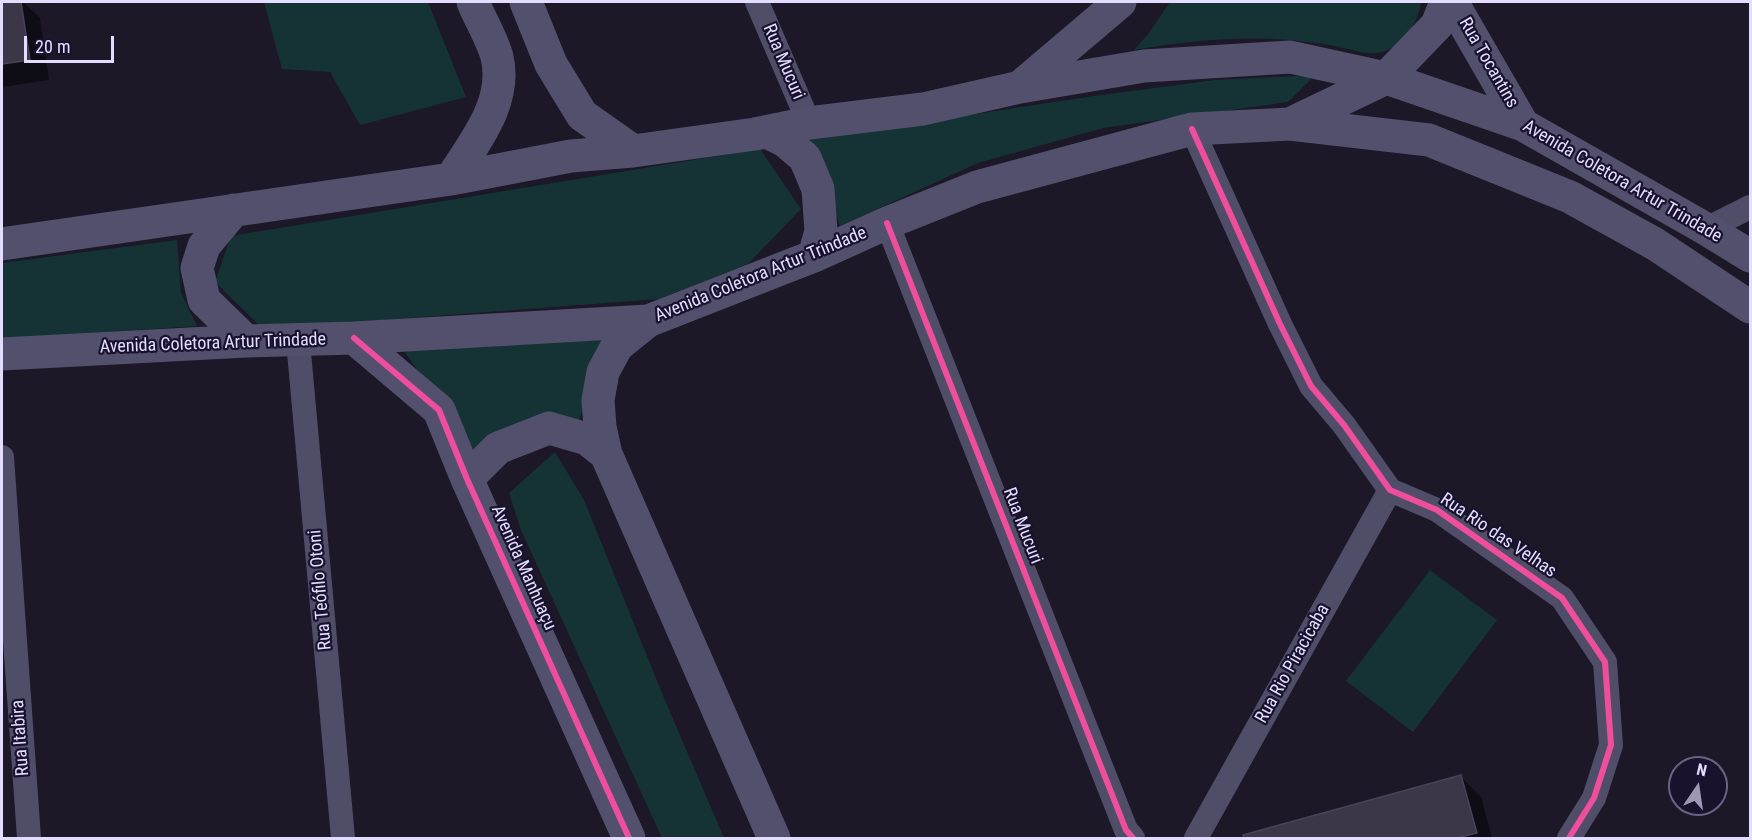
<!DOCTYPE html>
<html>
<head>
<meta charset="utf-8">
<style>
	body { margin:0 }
	#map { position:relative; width:1752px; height:840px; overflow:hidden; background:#1c1827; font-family:"Roboto Condensed",sans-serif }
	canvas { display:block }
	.frame { position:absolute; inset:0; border:3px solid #e3ddff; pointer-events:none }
	.north { position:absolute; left:1668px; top:756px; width:60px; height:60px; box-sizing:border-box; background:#18122d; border:2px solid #696381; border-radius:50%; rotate:13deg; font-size:16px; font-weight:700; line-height:24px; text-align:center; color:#e3ddff }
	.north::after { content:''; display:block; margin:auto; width:21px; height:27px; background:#9d98b3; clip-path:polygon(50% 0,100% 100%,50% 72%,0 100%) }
	.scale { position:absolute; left:24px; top:36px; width:90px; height:27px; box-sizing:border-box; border:3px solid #e3ddff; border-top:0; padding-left:8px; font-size:18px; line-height:21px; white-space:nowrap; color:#e3ddff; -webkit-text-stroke:4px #18122d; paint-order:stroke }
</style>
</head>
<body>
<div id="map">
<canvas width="1752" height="840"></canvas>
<div class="frame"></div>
<div class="north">N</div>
<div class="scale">20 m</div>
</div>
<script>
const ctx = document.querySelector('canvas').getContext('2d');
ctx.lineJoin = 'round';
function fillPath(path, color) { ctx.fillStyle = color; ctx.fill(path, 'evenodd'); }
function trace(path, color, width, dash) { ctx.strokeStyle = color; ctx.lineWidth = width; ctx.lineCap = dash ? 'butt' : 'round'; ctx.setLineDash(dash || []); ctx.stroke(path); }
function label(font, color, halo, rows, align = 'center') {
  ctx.font = font + ' "Roboto Condensed",sans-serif'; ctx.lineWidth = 4.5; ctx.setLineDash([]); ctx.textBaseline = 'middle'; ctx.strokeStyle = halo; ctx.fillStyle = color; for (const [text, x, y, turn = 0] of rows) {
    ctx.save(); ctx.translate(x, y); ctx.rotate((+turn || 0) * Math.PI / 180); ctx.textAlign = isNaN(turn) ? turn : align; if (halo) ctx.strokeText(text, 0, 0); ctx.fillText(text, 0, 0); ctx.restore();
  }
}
fillPath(new Path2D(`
	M 264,2 L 428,2 L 466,97 L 360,125 L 330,72 L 282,69 Z
	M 1170,2 L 1421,2 C 1418,25 1401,50 1376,53 C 1366,55 1346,48 1335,46 C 1320,43 1305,42 1290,40 C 1237,36 1186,41 1134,50 L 1149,33 Z
	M 1315,75 L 1288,102 L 1103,128 L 978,163 L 840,226 L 810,139 L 1094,96 L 1215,80 Z
	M 760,149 L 801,209 L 748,264 L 659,299 L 263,329 L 215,282 L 231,236 Z
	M 177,240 L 181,293 L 197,326 L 2,339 L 2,263 Z
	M 609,331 L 578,423 L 475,452 L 404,351 Z
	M 555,452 L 584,500 L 664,698 L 724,838 L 662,838 L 521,530 L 509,493 Z
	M 1430,570 L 1497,620 L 1413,732 L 1346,681 Z`), '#153335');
fillPath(new Path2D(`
	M 2,2 L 23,2 L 40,18 L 49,80 L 2,87 Z
	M 1461,777 L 1481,797 L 1492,838 L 1245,838 L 1244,836 Z`), '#0007');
const building = new Path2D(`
	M 2,2 L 21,2 L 30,60 L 2,64 Z
	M 1461,775 L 1477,833 L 1456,838 L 1244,838 L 1243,835 Z`);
fillPath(building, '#3b3648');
trace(building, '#494359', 1.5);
trace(new Path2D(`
	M 757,2 L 809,123
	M 1192,129 L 1280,324 L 1311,386 L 1344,425 L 1390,490 L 1437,510 L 1562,598 L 1605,662 L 1611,745 L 1594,798 L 1569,838
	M 887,223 L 1126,830 L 1133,838
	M 1706,229 L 1750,207
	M 298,341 L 343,838
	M 2,457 L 29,838
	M 1196,838 L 1390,490`), '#4f4d67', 24);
trace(new Path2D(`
	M 526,2 L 551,64 L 582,115 L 633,151
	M 1452,2 L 1523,125
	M 1021,86 L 1120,2
	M 1290,124 L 1386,78 L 1437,25 L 1446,2
	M 767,132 L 785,141 L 805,158 L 818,189 L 821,231 L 814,256
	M 451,179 C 473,144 508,103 497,57 C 493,41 479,17 473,2
	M 234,210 L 204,246 L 197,268 L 204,300 L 246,341
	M 2,244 L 451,179 L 571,156 L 633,151 L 755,134 L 809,123 L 923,109 L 1020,87 L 1144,66 L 1290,57 L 1386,78 L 1523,125 L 1706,229 L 1750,256
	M 648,321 L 617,346 L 603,372 L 598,400 L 600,427 L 606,454 L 774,838
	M 354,338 L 439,410 L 467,479 L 629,838
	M 2,354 L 246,341 L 354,338 L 648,321 L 814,256 L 887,223 L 977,187 L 1192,129 L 1290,124 L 1429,140 L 1570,197 L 1655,244 L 1750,307
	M 467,479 L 498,448 L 549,428 L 587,439 L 606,454`), '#53506d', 33);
trace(new Path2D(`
	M 1192,129 L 1280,324 L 1311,386 L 1344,425 L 1390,490 L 1437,510 L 1562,598 L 1605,662 L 1611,745 L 1594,798 L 1569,838
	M 887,223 L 1126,830 L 1133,838
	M 354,338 L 439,410 L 467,479 L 629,838`), '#ef4d9e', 6);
label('18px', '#e3ddff', '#18122d', [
	["Rua Mucuri",783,62,67],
	["Rua Tocantins",1488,63,60],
	["Avenida Coletora Artur Trindade",1622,182,30],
	["Avenida Coletora Artur Trindade",761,275,-22],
	["Avenida Coletora Artur Trindade",213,344,-2],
	["Rua Mucuri",1022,526,69],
	["Rua Rio das Velhas",1498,536,34],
	["Avenida Manhuaçu",523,568,66],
	["Rua Teófilo Otoni",321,590,-95],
	["Rua Rio Piracicaba",1293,664,-61],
	["Rua Itabira",21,738,-94]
]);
</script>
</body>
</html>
